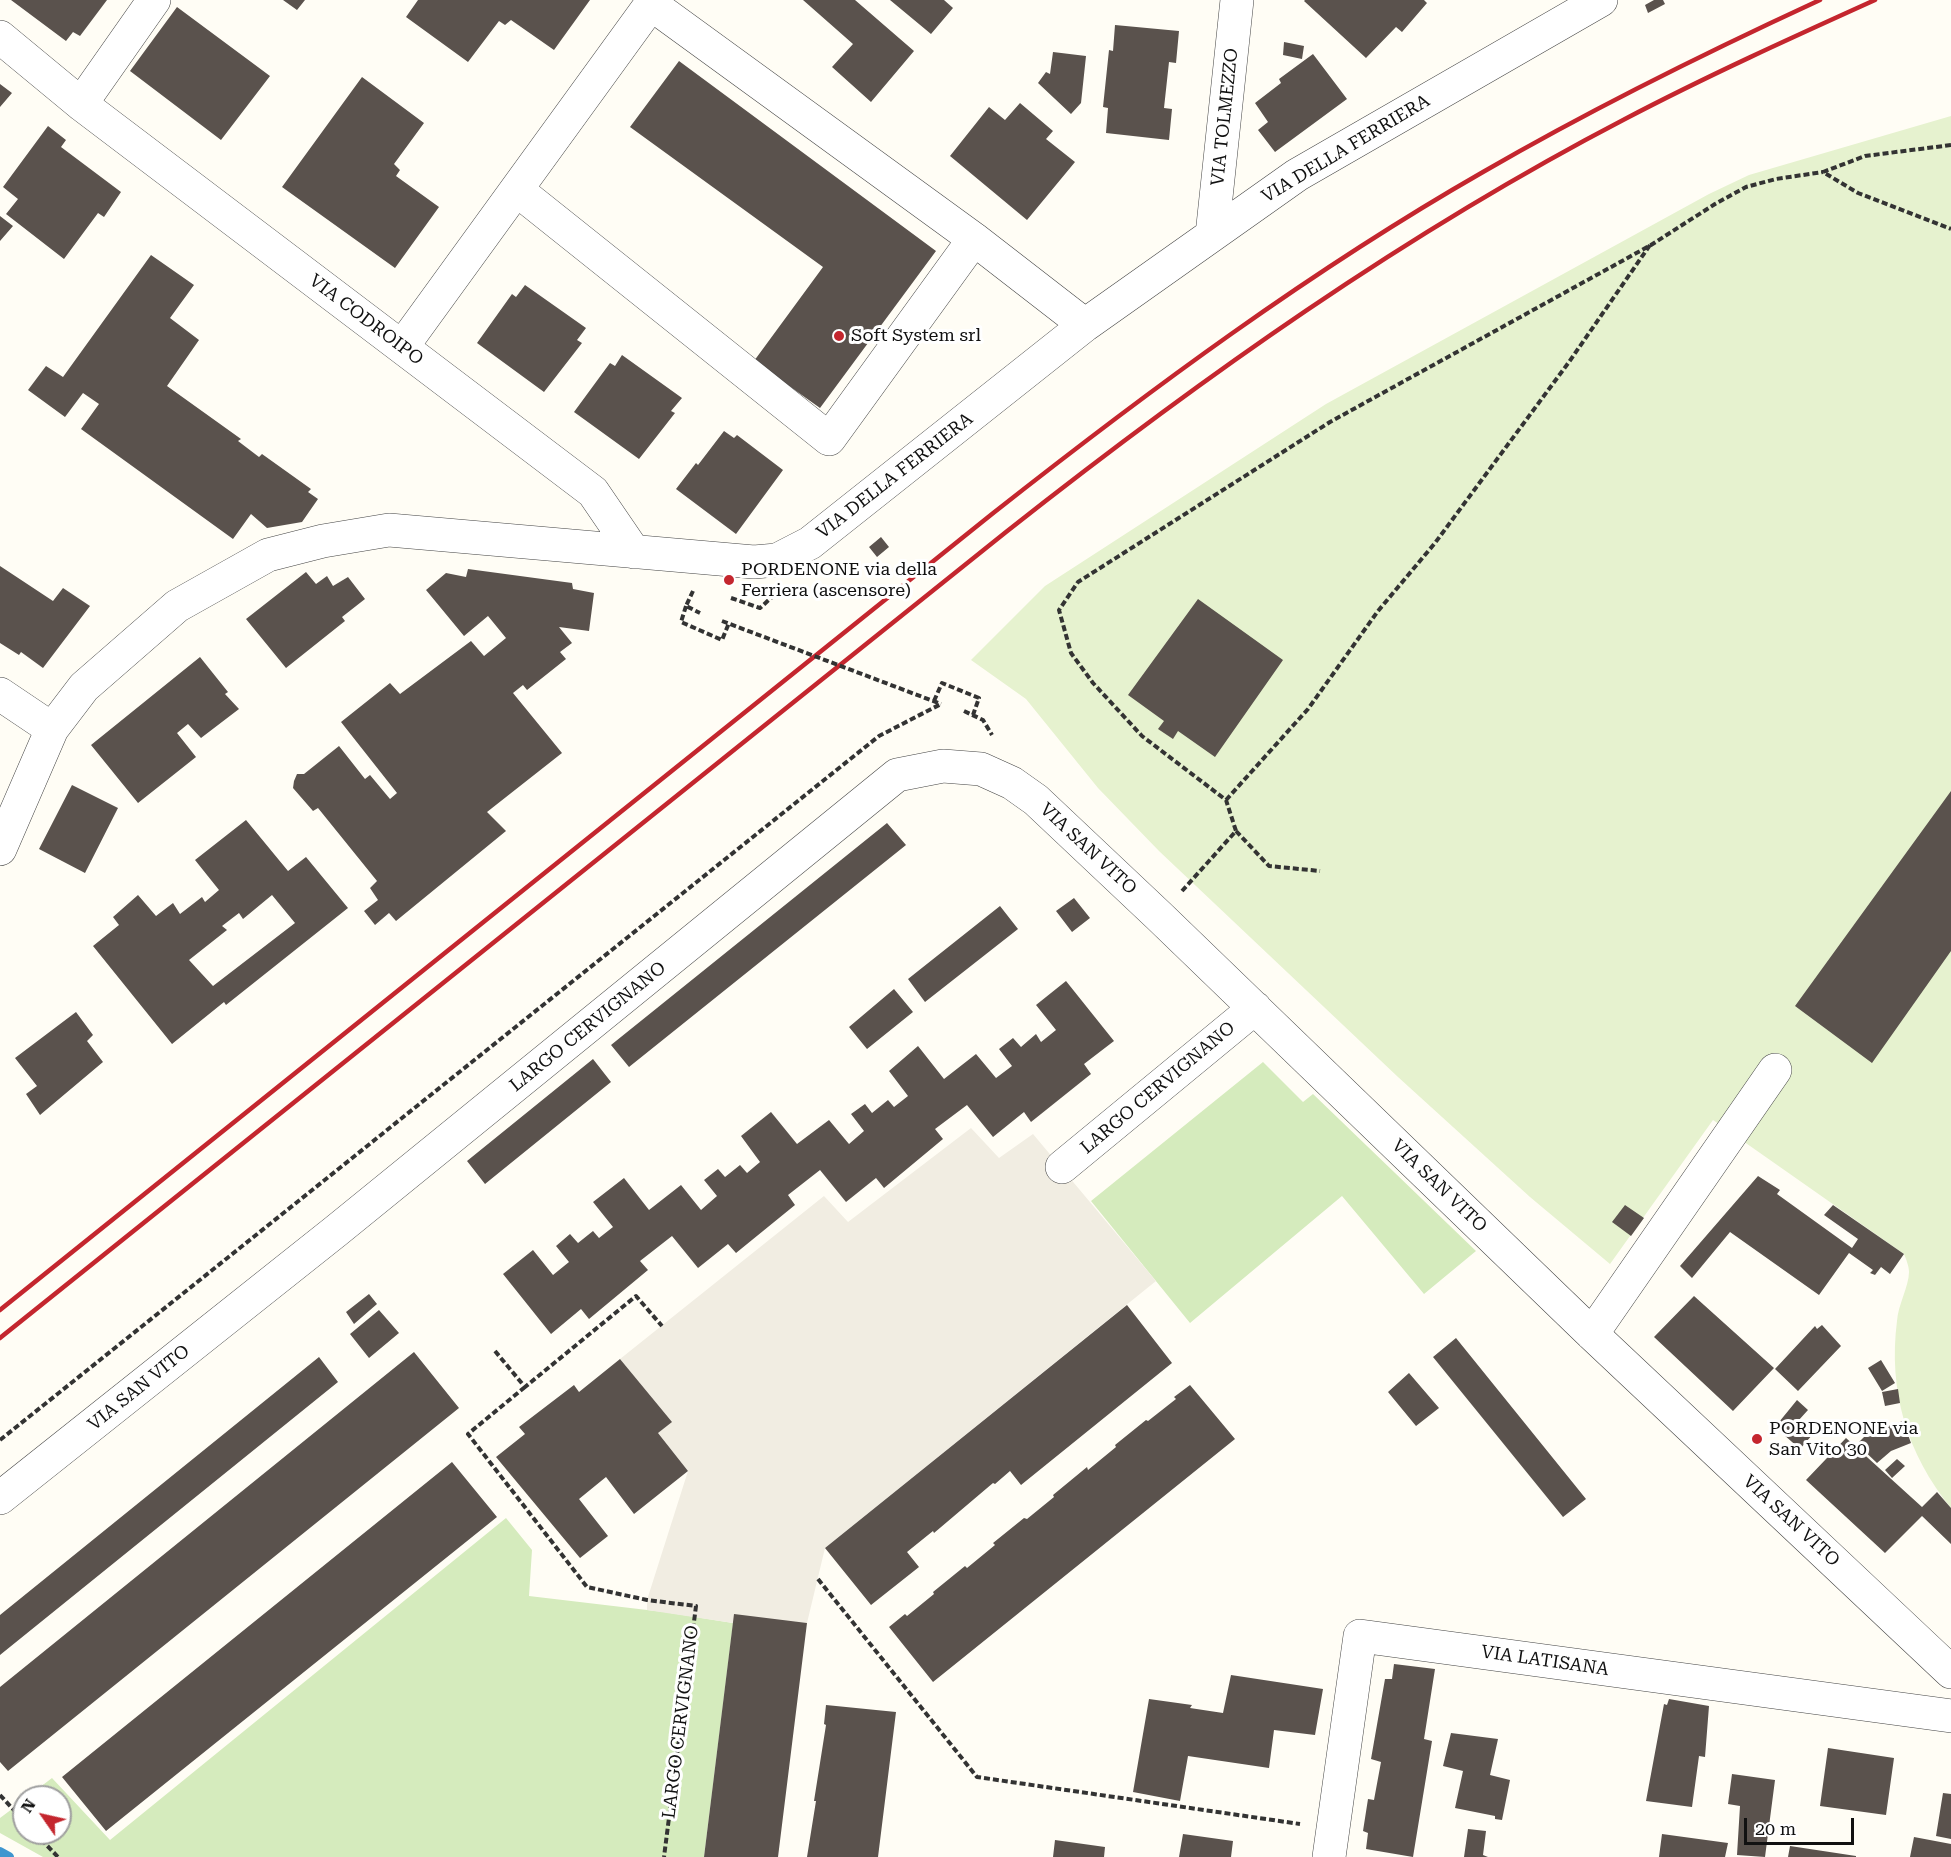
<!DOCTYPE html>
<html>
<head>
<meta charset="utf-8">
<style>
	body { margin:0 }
	#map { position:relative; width:1951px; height:1857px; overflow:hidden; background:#fffdf5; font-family:"Roboto Serif",serif }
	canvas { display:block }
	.north { position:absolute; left:12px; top:1785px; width:60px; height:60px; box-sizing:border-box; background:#fff; border:2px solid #a0a0a0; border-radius:50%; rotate:304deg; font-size:16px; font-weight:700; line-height:24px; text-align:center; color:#111 }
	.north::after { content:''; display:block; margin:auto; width:21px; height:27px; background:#c4262e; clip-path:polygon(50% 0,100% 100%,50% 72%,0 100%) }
	.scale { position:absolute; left:1744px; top:1818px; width:110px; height:27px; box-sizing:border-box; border:3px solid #111; border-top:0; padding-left:8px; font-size:18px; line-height:21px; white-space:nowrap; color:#111; -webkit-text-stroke:4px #fff; paint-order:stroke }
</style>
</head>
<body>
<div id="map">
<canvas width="1951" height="1857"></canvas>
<div class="north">N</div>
<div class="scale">20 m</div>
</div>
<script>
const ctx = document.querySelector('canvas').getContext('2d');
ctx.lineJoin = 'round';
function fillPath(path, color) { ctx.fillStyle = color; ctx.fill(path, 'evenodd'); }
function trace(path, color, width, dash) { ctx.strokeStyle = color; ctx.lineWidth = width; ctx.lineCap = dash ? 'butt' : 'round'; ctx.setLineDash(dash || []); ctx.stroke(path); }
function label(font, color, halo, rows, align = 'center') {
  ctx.font = font + ' "Roboto Serif",serif'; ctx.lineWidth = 6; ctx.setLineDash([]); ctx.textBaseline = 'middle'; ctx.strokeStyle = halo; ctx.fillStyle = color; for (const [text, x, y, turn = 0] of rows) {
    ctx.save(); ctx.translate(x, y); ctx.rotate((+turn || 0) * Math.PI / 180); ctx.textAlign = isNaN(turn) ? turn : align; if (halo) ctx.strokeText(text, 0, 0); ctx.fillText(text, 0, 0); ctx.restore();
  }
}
fillPath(new Path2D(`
	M 1263,1062 L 1303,1102 L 1313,1094 L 1476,1251 L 1424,1294 L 1342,1196 L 1190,1323 L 1091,1201 Z
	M 506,1518 L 532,1550 L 529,1596 L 664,1612 L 733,1623 L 704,1857 L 43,1857 L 0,1833 L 0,1818 L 24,1800 L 24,1833 L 60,1833 L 60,1797 L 27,1797 L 52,1778 L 110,1840 Z`), '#d5ebbd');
fillPath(new Path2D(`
	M 1951,116 L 1951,1508 C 1907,1454 1888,1391 1897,1321 C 1898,1305 1909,1286 1909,1272 C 1909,1266 1906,1259 1904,1254 L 1713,1120 L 1610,1264 L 1530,1197 L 1398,1077 L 1159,851 L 1098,788 L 1026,699 L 971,660 L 1045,586 L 1326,404 L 1709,194 L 1749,175 Z`), '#e6f2cf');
fillPath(new Path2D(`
	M 971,1128 L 999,1158 L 1033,1134 L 1156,1281 L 825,1548 L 807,1623 L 789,1621 L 733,1623 L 647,1610 L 647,1600 L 688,1471 L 658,1433 L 671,1422 L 620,1359 L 824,1196 L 848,1222 Z`), '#f1ede2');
trace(new Path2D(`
	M 0,1852 L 9,1857`), '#3f96cf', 10);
fillPath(new Path2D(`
	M 11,0 L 107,0 L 80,36 L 73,32 L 66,41 Z
	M 283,0 L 305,0 L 297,10 Z
	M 418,0 L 590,0 L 554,50 L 511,20 L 505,25 L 499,21 L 468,62 L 406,17 Z
	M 803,0 L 855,0 L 914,51 L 871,102 L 832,67 L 853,44 Z
	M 890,0 L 944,0 L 953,8 L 931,34 Z
	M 1305,0 L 1424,0 L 1427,3 L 1402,32 L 1396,27 L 1366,58 L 1304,1 Z
	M 1654,0 L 1663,0 L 1665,4 L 1648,13 L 1645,5 Z
	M 177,7 L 270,76 L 221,140 L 130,71 Z
	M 1115,25 L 1179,31 L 1176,63 L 1169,62 L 1164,108 L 1172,109 L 1169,140 L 1106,133 L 1108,108 L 1103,107 L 1109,50 L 1113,51 Z
	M 1284,42 L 1304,46 L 1302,59 L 1283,55 Z
	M 1053,52 L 1086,56 L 1081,103 L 1071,114 L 1038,83 L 1046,72 L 1050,74 Z
	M 1313,54 L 1347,99 L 1275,152 L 1258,130 L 1268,122 L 1255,103 L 1281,83 L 1279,79 Z
	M 679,61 L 936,251 L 820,408 L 754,361 L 823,267 L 630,127 Z
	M 362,77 L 424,123 L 394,164 L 400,170 L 396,176 L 439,207 L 395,268 L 282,187 Z
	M 0,84 L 12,93 L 0,107 Z
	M 1020,103 L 1053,131 L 1046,139 L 1075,162 L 1027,220 L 950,156 L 989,107 L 1005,120 Z
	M 48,126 L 66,140 L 61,147 L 121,192 L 104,217 L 98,213 L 64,259 L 6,214 L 18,199 L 3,187 Z
	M 0,216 L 13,226 L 0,241 Z
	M 151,255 L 194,285 L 170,318 L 199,340 L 167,386 L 241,439 L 238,441 L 259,457 L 262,454 L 311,489 L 308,492 L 318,499 L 302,522 L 267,528 L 251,514 L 233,539 L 81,429 L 99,404 L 83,393 L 65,417 L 28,390 L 46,366 L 63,377 Z
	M 525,285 L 586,328 L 577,340 L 582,343 L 544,392 L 477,343 L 512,294 L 516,297 Z
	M 622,355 L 682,398 L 671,411 L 675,413 L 639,459 L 574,412 L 610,363 L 615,366 Z
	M 724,431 L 734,438 L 737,435 L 783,470 L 736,534 L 676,489 L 696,463 L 698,465 Z
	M 881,537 L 889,547 L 877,557 L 869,547 Z
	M 0,566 L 53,601 L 63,588 L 90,606 L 43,668 L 21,652 L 19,655 L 0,643 Z
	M 468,569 L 572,583 L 573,589 L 594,593 L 589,631 L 559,627 L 572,643 L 560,652 L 566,659 L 527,690 L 523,685 L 513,693 L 562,753 L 487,812 L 506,831 L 396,921 L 389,913 L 375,925 L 364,911 L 378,900 L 370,888 L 377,881 L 318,808 L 313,811 L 293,788 L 294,781 L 297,774 L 304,774 L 339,746 L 365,779 L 370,775 L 390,799 L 397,793 L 341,722 L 390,683 L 400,694 L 471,641 L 484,656 L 506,638 L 488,616 L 464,636 L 426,590 L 446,573 L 466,577 Z
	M 306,572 L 316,584 L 327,576 L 333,586 L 348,577 L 365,599 L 342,617 L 345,621 L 286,668 L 246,619 Z
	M 1198,599 L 1283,660 L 1215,757 L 1178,731 L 1173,739 L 1158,729 L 1164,721 L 1128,695 Z
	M 200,657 L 228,692 L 225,694 L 239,709 L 201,738 L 188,724 L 177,733 L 196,757 L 138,803 L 91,745 Z
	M 72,785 L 118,808 L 85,873 L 39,849 Z
	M 1951,791 L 1951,951 L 1872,1063 L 1795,1006 Z
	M 246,820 L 288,871 L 306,857 L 348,908 L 226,1005 L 224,1002 L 172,1044 L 93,946 L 119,925 L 113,917 L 138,895 L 156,916 L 173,903 L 180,914 L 202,897 L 205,902 L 219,890 L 195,860 ZM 272,895 L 295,923 L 213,986 L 189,960 L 227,930 L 222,926 L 239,913 L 243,919 Z
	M 887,823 L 906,845 L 629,1067 L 611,1045 Z
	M 1074,898 L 1090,918 L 1072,932 L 1056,911 Z
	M 1000,906 L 1018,929 L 925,1002 L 908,979 Z
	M 1066,981 L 1114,1041 L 1084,1064 L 1091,1074 L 1031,1122 L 1024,1112 L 993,1137 L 967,1105 L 935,1129 L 943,1139 L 884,1188 L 876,1178 L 846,1202 L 820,1170 L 788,1195 L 795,1205 L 736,1253 L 728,1244 L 698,1268 L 672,1236 L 640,1261 L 648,1270 L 589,1319 L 581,1309 L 551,1334 L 503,1274 L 533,1250 L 553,1275 L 569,1262 L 556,1246 L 570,1234 L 578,1243 L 593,1231 L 599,1238 L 613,1227 L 593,1202 L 624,1178 L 649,1210 L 681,1185 L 701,1210 L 717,1196 L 704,1180 L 718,1169 L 725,1177 L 740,1165 L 747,1173 L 760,1162 L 741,1136 L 771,1112 L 797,1144 L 829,1120 L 849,1144 L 864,1131 L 851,1114 L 865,1104 L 872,1113 L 888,1100 L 894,1107 L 908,1096 L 889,1071 L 918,1046 L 944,1079 L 976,1054 L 996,1078 L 1012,1066 L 999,1049 L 1013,1038 L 1021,1047 L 1036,1034 L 1041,1042 L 1056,1030 L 1036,1005 Z
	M 894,989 L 913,1012 L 867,1049 L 849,1027 Z
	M 76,1012 L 93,1035 L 87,1041 L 103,1062 L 40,1115 L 26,1094 L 37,1086 L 15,1058 Z
	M 593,1059 L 611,1082 L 485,1184 L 467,1161 Z
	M 1758,1176 L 1780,1190 L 1777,1194 L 1852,1248 L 1858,1239 L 1824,1215 L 1833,1205 L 1904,1254 L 1890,1274 L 1881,1267 L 1875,1275 L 1870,1273 L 1873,1270 L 1849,1253 L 1819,1295 L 1730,1232 L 1692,1278 L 1680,1266 Z
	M 1625,1205 L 1644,1218 L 1631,1236 L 1612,1222 Z
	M 369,1294 L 377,1304 L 354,1324 L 346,1312 Z
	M 1694,1296 L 1774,1368 L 1733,1411 L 1654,1337 Z
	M 1127,1305 L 1172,1363 L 1021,1485 L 1010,1471 L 995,1484 L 993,1483 L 934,1533 L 933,1531 L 907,1552 L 919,1567 L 871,1605 L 825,1548 Z
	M 379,1310 L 399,1333 L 369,1358 L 350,1334 Z
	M 1822,1325 L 1841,1346 L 1798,1391 L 1775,1369 L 1815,1326 L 1817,1329 Z
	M 1456,1338 L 1586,1499 L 1563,1517 L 1433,1357 Z
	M 414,1352 L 459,1408 L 8,1771 L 0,1762 L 0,1687 Z
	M 319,1357 L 338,1382 L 0,1655 L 0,1615 Z
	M 620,1359 L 672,1422 L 658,1433 L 688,1471 L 634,1514 L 606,1477 L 579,1499 L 608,1536 L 580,1558 L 496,1457 L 525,1434 L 519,1427 L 574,1385 L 579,1392 Z
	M 1881,1360 L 1895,1383 L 1882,1391 L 1868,1368 Z
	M 1409,1373 L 1439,1408 L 1416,1426 L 1388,1392 Z
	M 1190,1385 L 1235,1439 L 933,1682 L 889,1627 L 905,1614 L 907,1616 L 934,1594 L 933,1592 L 965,1566 L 967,1568 L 995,1545 L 993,1543 L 1024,1518 L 1027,1519 L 1054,1497 L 1053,1495 L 1087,1467 L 1088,1470 L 1116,1447 L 1115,1445 L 1146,1420 L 1148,1421 L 1176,1399 L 1174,1397 Z
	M 1898,1389 L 1900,1403 L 1885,1406 L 1882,1392 Z
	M 1797,1400 L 1808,1410 L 1798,1421 L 1813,1434 L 1800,1449 L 1775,1427 Z
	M 1903,1421 L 1911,1443 L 1891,1451 L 1877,1463 L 1857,1444 L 1871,1430 L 1873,1431 Z
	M 1846,1438 L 1922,1507 L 1937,1492 L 1951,1508 L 1951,1544 L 1922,1516 L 1885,1553 L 1806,1480 Z
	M 1897,1459 L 1905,1466 L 1892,1478 L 1885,1470 Z
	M 452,1462 L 497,1517 L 106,1831 L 62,1777 Z
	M 734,1614 L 807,1623 L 778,1857 L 704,1857 Z
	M 1394,1664 L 1435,1669 L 1424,1739 L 1432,1741 L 1413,1857 L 1366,1849 L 1368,1833 L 1363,1831 L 1368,1799 L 1374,1800 L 1381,1762 L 1371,1759 L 1385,1679 L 1392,1679 Z
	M 1231,1675 L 1323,1689 L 1315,1735 L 1274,1730 L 1269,1768 L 1188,1756 L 1180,1801 L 1133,1792 L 1149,1699 L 1192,1705 L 1190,1708 L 1223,1713 Z
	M 1669,1699 L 1709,1706 L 1705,1757 L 1699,1756 L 1692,1807 L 1646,1801 L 1664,1704 L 1667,1705 Z
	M 826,1705 L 896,1712 L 878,1857 L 807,1857 L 816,1801 L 814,1801 L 826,1725 L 824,1724 Z
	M 1451,1733 L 1498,1739 L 1490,1775 L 1510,1780 L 1502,1820 L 1495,1819 L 1495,1816 L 1455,1808 L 1463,1771 L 1443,1766 Z
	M 1828,1748 L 1894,1758 L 1886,1815 L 1820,1806 Z
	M 1732,1774 L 1775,1780 L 1765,1857 L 1737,1855 L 1740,1806 L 1728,1804 Z
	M 1943,1793 L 1951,1794 L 1951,1839 L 1936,1836 Z
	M 1468,1829 L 1486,1831 L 1483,1855 L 1488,1857 L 1464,1857 Z
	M 1183,1834 L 1233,1841 L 1231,1857 L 1179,1857 Z
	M 1662,1834 L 1728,1843 L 1725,1857 L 1659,1857 Z
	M 1914,1837 L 1951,1844 L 1951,1857 L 1910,1857 Z
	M 1055,1840 L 1105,1847 L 1104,1857 L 1053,1857 Z
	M 1790,1846 L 1856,1856 L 1856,1857 L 1788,1857 Z`), '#5a524d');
const minor = new Path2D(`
	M 0,37 L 81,104 L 593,492 L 634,552
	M 81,104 L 154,0
	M 517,190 L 829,439 L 974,239
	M 1212,235 L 1237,0
	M 402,347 L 651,4 L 974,239 L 1085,325
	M 0,694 L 52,729
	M 0,849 L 52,729 L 84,687 L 177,606 L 268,555 L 323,541 L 389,530 L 754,562 L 777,560 L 810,543 L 1085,325 L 1297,175 L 1601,0
	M 1062,1167 L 1255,1008
	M 1592,1334 L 1775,1070
	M 0,1498 L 336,1231 L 897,775 L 943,766 L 981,769 L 1012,783 L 1036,800 L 1159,916 L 1592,1334 L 1951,1672
	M 1329,1857 L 1360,1636 L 1951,1716`);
trace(minor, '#444', 34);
trace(new Path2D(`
	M 1951,145 L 1865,156 L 1823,172 L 1858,193 L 1951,229
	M 693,591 L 686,606 L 700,613
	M 731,598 L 760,608 L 772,597
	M 686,606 L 681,622 L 722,640 L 729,623
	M 934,701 L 942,683 L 979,698 L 973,715
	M 964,711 L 983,720 L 992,735
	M 1226,800 L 1308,709 L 1378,611 L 1435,543 L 1569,362 L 1650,245
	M 1236,831 L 1269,866 L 1320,871
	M 1182,891 L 1236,831 L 1226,800 L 1142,736 L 1093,683 L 1071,653 L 1059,610 L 1078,582 L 1330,422 L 1651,245 L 1715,204 L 1746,187 L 1776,179 L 1823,172
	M 495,1351 L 525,1387 L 636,1296 L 662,1326
	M 525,1387 L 468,1434 L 587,1587 L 647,1600 L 696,1606 L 664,1857
	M 0,1440 L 879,736 L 941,704
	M 818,1579 L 977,1777 L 1300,1824
	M 0,1795 L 24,1821
	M 35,1833 L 58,1857`), '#333', 4, [6, 3]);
trace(minor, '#fff', 33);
trace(new Path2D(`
	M 0,1310 L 992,514 C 1148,391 1310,271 1483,172 C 1592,109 1705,53 1820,0
	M 0,1338 L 1006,532 C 1201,378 1404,234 1625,119 C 1707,76 1791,38 1875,0`), '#c4262e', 4.5);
trace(new Path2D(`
	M 722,621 L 941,704`), '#333', 4, [6, 3]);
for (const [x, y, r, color] of [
	[839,336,6,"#c4262e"],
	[729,580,6,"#c4262e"],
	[1757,1439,6,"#c4262e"]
]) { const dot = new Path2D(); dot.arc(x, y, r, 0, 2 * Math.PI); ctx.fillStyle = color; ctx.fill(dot); trace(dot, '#fff', 2); }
label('18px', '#111', '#fff', [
	["VIA TOLMEZZO",1225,117,-84],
	["VIA DELLA FERRIERA",1346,149,-31],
	["VIA CODROIPO",366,320,37],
	["VIA DELLA FERRIERA",895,476,-38],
	["VIA SAN VITO",1088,849,43],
	["LARGO CERVIGNANO",588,1027,-39],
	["LARGO CERVIGNANO",1158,1088,-40],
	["VIA SAN VITO",1439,1186,44],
	["VIA SAN VITO",139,1388,-39],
	["VIA SAN VITO",1791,1521,43],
	["VIA LATISANA",1545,1661,8],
	["LARGO CERVIGNANO",681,1722,-83]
]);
label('18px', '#111', '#fff', [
	["Soft System srl",851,336],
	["PORDENONE via della",741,570],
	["Ferriera (ascensore)",741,591],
	["PORDENONE via",1769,1429],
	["San Vito 30",1769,1450]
], 'left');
</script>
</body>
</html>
